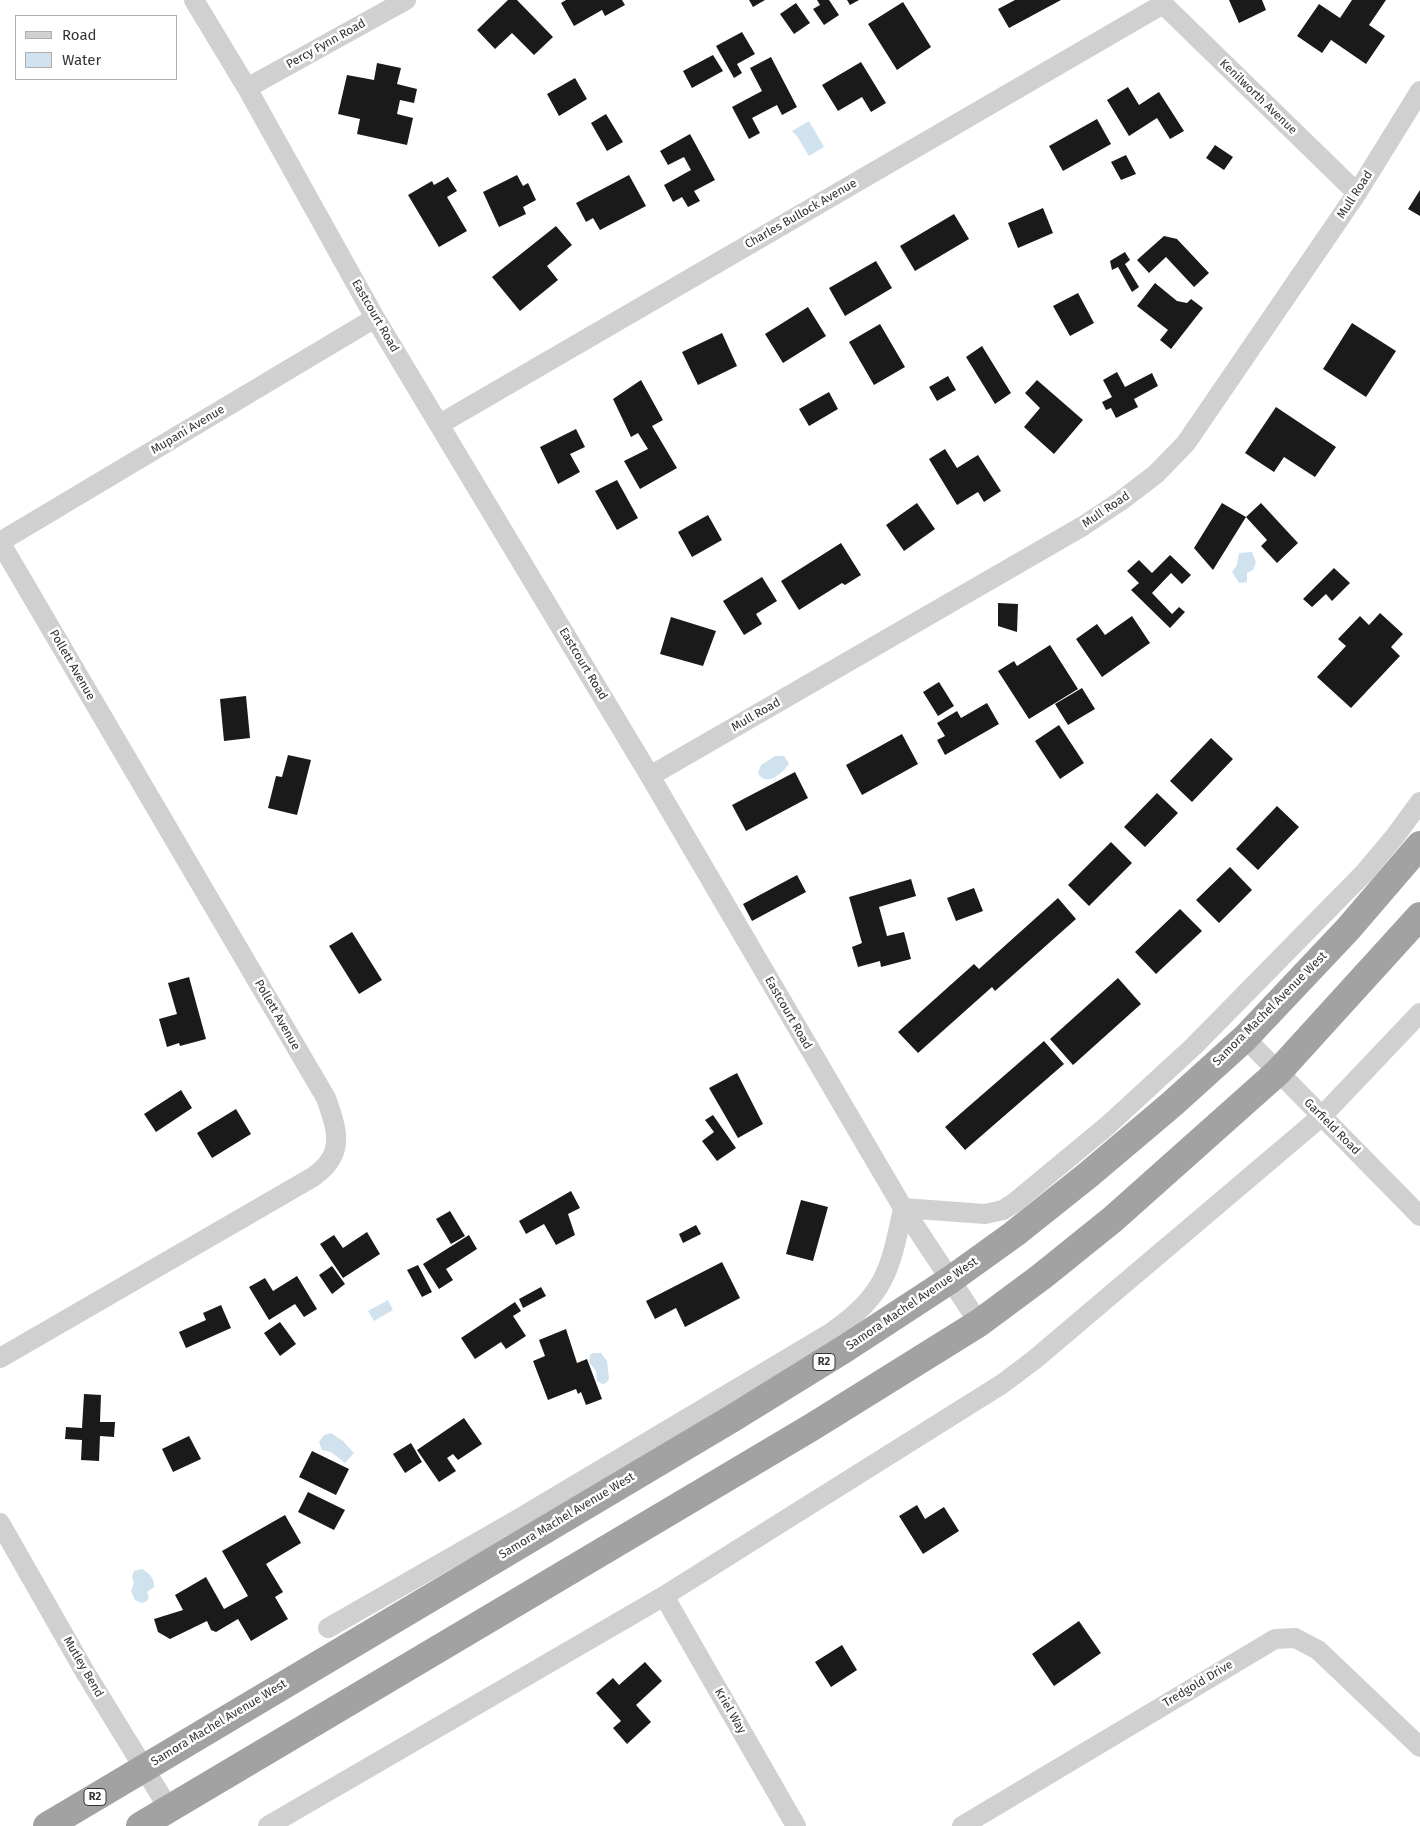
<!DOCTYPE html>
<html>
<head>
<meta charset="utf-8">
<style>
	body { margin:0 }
	#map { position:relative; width:1420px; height:1826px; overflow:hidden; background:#fff; font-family:"Fira Sans",sans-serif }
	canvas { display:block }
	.legend { position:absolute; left:15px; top:15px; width:162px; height:65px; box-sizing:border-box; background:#fff; border:1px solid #adadad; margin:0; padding:6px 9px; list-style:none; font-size:15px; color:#333 }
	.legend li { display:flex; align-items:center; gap:10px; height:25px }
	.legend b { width:25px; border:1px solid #adadad }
</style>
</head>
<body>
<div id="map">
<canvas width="1420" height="1826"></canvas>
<ul class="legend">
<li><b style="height:6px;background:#d0d0d0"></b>Road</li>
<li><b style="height:14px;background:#cfe2ee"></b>Water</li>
</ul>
</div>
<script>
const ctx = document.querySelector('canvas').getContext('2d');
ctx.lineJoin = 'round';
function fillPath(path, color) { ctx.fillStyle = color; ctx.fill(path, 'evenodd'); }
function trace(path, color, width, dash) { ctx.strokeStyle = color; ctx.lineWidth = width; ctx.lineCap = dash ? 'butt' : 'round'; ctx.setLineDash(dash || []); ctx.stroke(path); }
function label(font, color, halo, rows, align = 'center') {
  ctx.font = font + ' "Fira Sans",sans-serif'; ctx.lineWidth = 5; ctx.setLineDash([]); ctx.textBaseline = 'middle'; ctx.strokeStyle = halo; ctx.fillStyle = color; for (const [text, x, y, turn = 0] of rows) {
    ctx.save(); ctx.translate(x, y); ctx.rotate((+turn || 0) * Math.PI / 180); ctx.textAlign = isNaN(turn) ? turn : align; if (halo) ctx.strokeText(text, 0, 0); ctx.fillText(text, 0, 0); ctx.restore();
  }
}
fillPath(new Path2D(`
	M 809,121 L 824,147 L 809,156 L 797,136 L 792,131 Z
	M 1252,552 L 1256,562 L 1253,570 L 1247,573 L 1247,582 L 1239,583 L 1232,572 L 1237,565 L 1239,553 Z
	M 775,756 L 784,756 L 789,763 C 784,773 766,788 758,773 L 761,765 Z
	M 388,1300 L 393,1310 L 374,1321 L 368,1311 Z
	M 593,1353 L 601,1353 L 607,1361 L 609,1379 L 606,1383 L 602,1384 L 597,1381 L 596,1371 L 589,1362 L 590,1355 Z
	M 331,1433 L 343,1441 L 354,1453 L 345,1463 L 331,1452 L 322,1450 L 319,1442 L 324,1435 Z
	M 142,1569 C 149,1573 155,1579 154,1587 L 147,1592 L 149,1597 L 147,1601 L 141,1603 L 135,1600 L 131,1591 L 134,1583 L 132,1577 L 134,1571 Z`), '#cfe2ee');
fillPath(new Path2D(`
	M 508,0 L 517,0 L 553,37 L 534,55 L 512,33 L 495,49 L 477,30 Z
	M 566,0 L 622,0 L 625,5 L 605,16 L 602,10 L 574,26 L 561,3 Z
	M 749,0 L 765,0 L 753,7 Z
	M 817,0 L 829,0 L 839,15 L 824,25 L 813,9 L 820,5 Z
	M 847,0 L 859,0 L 850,5 Z
	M 1015,0 L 1061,0 L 1009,28 L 998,9 Z
	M 1229,0 L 1262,0 L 1266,10 L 1239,23 Z
	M 1352,0 L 1386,0 L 1369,25 L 1385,36 L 1366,64 L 1331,40 L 1322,53 L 1297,36 L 1319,4 L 1340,18 Z
	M 903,2 L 931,47 L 897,70 L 868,24 Z
	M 796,3 L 810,23 L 794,34 L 780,14 Z
	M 742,32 L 755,54 L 737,64 L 742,73 L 734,78 L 716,46 Z
	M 713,55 L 723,71 L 692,88 L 683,71 Z
	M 771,57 L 797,107 L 782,115 L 777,105 L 752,118 L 760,133 L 749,139 L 732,107 L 762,91 L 750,68 Z
	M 861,62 L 886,103 L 871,112 L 862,97 L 838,111 L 822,85 Z
	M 377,63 L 401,68 L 397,84 L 417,89 L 414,103 L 400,100 L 397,114 L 413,118 L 407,145 L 357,134 L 360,119 L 338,114 L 347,75 L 374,80 Z
	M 575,78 L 587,99 L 559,116 L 547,94 Z
	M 1128,87 L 1139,105 L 1159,92 L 1184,131 L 1170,139 L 1157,118 L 1129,136 L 1107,100 Z
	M 606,114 L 623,142 L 607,151 L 591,123 Z
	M 1097,119 L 1111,144 L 1063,171 L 1049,146 Z
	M 690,134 L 715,180 L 694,191 L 700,201 L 688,207 L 682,197 L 673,202 L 664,185 L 691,170 L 684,157 L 668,165 L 660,151 Z
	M 1215,145 L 1233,157 L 1224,170 L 1206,158 Z
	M 1126,155 L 1136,174 L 1121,180 L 1111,162 Z
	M 517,175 L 523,186 L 528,183 L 536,200 L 523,207 L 526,214 L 499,227 L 483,192 Z
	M 629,175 L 646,206 L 600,230 L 593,218 L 586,222 L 576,203 Z
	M 448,177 L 457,191 L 447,197 L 467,231 L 439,247 L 408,195 L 432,181 L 434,185 Z
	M 1420,190 L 1420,216 L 1408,209 Z
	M 1043,208 L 1053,233 L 1018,248 L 1008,223 Z
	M 954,214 L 969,239 L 915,271 L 900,246 Z
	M 556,226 L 572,245 L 547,266 L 558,280 L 520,311 L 492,277 Z
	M 1164,236 L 1177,239 L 1209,273 L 1194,287 L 1166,257 L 1149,273 L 1137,260 Z
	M 1125,252 L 1130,260 L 1125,264 L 1139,287 L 1132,292 L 1118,267 L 1112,270 L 1110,261 Z
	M 876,261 L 892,288 L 845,316 L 829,288 Z
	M 1155,283 L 1177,301 L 1187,303 L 1191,299 L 1203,308 L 1171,349 L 1160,340 L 1168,330 L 1137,306 Z
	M 1078,293 L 1094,323 L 1070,336 L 1053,306 Z
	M 808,307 L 826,336 L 783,363 L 765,334 Z
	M 1352,323 L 1396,351 L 1366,397 L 1323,369 Z
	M 880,324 L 905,367 L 874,385 L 849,342 Z
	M 722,333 L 737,366 L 698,385 L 682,352 Z
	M 982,346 L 1011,393 L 995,404 L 966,357 Z
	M 1117,372 L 1125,387 L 1152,373 L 1158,386 L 1134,399 L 1138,407 L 1116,418 L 1111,408 L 1106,410 L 1102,402 L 1112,397 L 1103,380 Z
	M 948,376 L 956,390 L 937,401 L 929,387 Z
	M 641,380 L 663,420 L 652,426 L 677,468 L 640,489 L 624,461 L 648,449 L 638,433 L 631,437 L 613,399 Z
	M 1037,380 L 1083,420 L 1054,454 L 1024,427 L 1040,408 L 1025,393 Z
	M 829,392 L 838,409 L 809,426 L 799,409 Z
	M 1276,407 L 1336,447 L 1315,477 L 1284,457 L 1274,472 L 1245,453 Z
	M 576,429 L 585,447 L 570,454 L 580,472 L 558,484 L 540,447 Z
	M 945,449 L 957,468 L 978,455 L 1001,491 L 984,502 L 978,492 L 957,505 L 929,459 Z
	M 617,480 L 638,518 L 617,530 L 595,491 Z
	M 917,503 L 935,529 L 904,551 L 886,525 Z
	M 1222,503 L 1246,517 L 1213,570 L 1194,548 Z
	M 1261,503 L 1298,543 L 1277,563 L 1261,546 L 1267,540 L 1246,517 Z
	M 708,515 L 722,540 L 692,557 L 678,532 Z
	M 841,543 L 861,575 L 845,585 L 842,583 L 799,610 L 781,581 Z
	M 1170,555 L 1191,575 L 1182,584 L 1171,573 L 1152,593 L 1172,614 L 1179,607 L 1185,612 L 1170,628 L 1131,590 L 1139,583 L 1127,571 L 1139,560 L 1152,573 Z
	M 1334,568 L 1350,583 L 1332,601 L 1326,594 L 1312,607 L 1303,599 Z
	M 762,577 L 777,601 L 756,614 L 762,624 L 744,635 L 723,601 Z
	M 998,603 L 1018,604 L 1017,632 L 998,626 Z
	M 1380,613 L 1403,634 L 1391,647 L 1400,656 L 1351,708 L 1317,677 L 1346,646 L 1338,639 L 1360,616 L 1369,625 Z
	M 1132,616 L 1150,643 L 1102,677 L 1076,639 L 1097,624 L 1105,635 Z
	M 671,617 L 716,631 L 703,666 L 660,654 Z
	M 1050,645 L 1078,689 L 1029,719 L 998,671 L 1014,661 L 1017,666 Z
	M 939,682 L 954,706 L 938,716 L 923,692 Z
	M 1082,688 L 1095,709 L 1068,725 L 1055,704 Z
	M 246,696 L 250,738 L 224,741 L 220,699 Z
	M 987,703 L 999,724 L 945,755 L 937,740 L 945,736 L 937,723 L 957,711 L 961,718 Z
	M 1059,725 L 1084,763 L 1060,779 L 1035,741 Z
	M 902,734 L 918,764 L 862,795 L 846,765 Z
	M 1211,738 L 1233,759 L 1192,802 L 1170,781 Z
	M 288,755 L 311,760 L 297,815 L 268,808 L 276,776 L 282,777 Z
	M 795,772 L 808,798 L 746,831 L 732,805 Z
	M 1157,793 L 1178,813 L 1145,847 L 1124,827 Z
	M 1277,806 L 1299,827 L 1258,870 L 1236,849 Z
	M 1111,842 L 1132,863 L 1089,906 L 1068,885 Z
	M 1230,867 L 1252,890 L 1219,923 L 1196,900 Z
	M 797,875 L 806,892 L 752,921 L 743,904 Z
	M 911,879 L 916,896 L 879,907 L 887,936 L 904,932 L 911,959 L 881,967 L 880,961 L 858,967 L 852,947 L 862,943 L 849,897 Z
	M 974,888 L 983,911 L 956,921 L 947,898 Z
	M 1058,898 L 1076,919 L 995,991 L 992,987 L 918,1053 L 898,1032 L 974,964 L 979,969 Z
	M 1180,909 L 1202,931 L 1156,974 L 1135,952 Z
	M 352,932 L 382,980 L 359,994 L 329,946 Z
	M 189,977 L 206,1039 L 180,1046 L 179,1043 L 167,1047 L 159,1019 L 177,1014 L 168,983 Z
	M 1118,978 L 1141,1004 L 1073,1065 L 1050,1039 Z
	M 1044,1041 L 1064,1064 L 965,1150 L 945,1127 Z
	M 737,1073 L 763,1124 L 738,1138 L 709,1088 Z
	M 181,1090 L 192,1108 L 156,1132 L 144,1114 Z
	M 236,1109 L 251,1134 L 212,1158 L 197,1133 Z
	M 713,1115 L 736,1148 L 717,1161 L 702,1141 L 714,1132 L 705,1120 Z
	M 571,1191 L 580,1208 L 568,1214 L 575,1235 L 556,1245 L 544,1224 L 526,1234 L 519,1221 Z
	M 801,1200 L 828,1207 L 813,1261 L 786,1254 Z
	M 450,1211 L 465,1236 L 451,1244 L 436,1219 Z
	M 696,1225 L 701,1234 L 683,1243 L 679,1234 Z
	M 367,1232 L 380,1254 L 343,1278 L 320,1244 L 334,1235 L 343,1248 Z
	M 469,1235 L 477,1249 L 446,1269 L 453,1280 L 439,1289 L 423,1264 Z
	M 722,1262 L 740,1298 L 685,1327 L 676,1308 L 655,1319 L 646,1301 Z
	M 418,1265 L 432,1292 L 422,1297 L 407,1270 Z
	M 332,1266 L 345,1284 L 332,1294 L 319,1275 Z
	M 297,1276 L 317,1309 L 304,1317 L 295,1304 L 269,1320 L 249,1287 L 265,1278 L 273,1291 Z
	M 541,1287 L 546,1296 L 523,1308 L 519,1299 Z
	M 515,1302 L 521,1311 L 513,1316 L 526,1336 L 506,1349 L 501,1342 L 475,1359 L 461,1338 Z
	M 221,1305 L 231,1328 L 186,1348 L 179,1332 L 206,1320 L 203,1313 Z
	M 280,1322 L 296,1344 L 280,1356 L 264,1333 Z
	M 566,1329 L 577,1363 L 587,1359 L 602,1399 L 586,1405 L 581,1392 L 578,1394 L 576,1389 L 548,1400 L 533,1361 L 545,1356 L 539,1340 Z
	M 84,1394 L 101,1395 L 100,1422 L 115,1422 L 114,1437 L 100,1436 L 99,1461 L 81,1460 L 82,1440 L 65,1439 L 66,1427 L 82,1428 Z
	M 464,1418 L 482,1444 L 458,1460 L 453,1454 L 447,1458 L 456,1471 L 439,1482 L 417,1450 Z
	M 189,1436 L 201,1459 L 173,1472 L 162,1449 Z
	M 411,1443 L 422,1462 L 405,1473 L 393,1454 Z
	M 312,1451 L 349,1469 L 336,1495 L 299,1477 Z
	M 308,1492 L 345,1510 L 334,1530 L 298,1512 Z
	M 917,1505 L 925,1519 L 944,1507 L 959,1531 L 923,1554 L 899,1516 Z
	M 285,1515 L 301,1543 L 266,1564 L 283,1592 L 275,1597 L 288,1619 L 251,1641 L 238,1619 L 216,1632 L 211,1630 L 207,1621 L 170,1639 L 158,1632 L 154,1619 L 183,1610 L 175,1595 L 206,1577 L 224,1609 L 248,1596 L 222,1551 Z
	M 1079,1621 L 1101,1653 L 1054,1686 L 1032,1654 Z
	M 842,1645 L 857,1670 L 831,1687 L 815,1662 Z
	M 645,1662 L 662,1681 L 636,1705 L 651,1722 L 627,1744 L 613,1728 L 621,1721 L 596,1693 L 613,1678 L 619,1685 Z`), '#1a1a1a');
trace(new Path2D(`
	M 194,0 L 247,88 L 375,318 L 650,776 L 903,1208 L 979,1323
	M 1161,0 L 1163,4 L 1357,193
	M 247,88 L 406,0
	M 440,424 L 1163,4
	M 0,542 L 326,1098 C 333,1119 344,1143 328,1163 C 324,1169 318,1173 313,1177 L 0,1358
	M 0,542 L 375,318
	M 650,776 L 1083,526 L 1122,500 L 1156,474 L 1186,443 L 1357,193 L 1420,91
	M 1245,1038 L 1420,1216
	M 0,1523 L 85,1672 L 169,1809
	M 664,1596 L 796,1826
	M 328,1628 L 515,1521 L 832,1332 C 886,1293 890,1271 903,1208 L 985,1214 L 1003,1210 L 1014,1203 L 1107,1126 L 1194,1046 L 1365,872 L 1396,835 L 1420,802
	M 268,1826 L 664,1596 L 1002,1384 L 1034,1360 L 1322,1116 L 1420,1013
	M 962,1826 L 1275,1639 L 1295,1638 L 1318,1650 L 1420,1747`), '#d0d0d0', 20);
trace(new Path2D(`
	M 47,1826 L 733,1418 L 846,1348 L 950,1280 L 1014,1234 L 1088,1175 L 1172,1104 L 1245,1038 L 1348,929 L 1420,845
	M 140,1826 L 812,1427 L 979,1323 L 1041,1277 L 1113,1219 L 1278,1072 L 1420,916`), '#a2a2a2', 28);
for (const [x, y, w] of [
	[824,1362,22],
	[95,1797,22]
]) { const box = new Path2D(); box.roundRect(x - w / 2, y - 8.5, w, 17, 4); ctx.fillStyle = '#fff'; ctx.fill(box); trace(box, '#333', 1); }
label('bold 11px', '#333', null, [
	["R2",824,1362],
	["R2",95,1797]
]);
label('12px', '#333', '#fff', [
	["Percy Fynn Road",326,44,-29],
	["Kenilworth Avenue",1258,97,44],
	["Mull Road",1355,195,-57],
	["Charles Bullock Avenue",801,214,-30],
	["Eastcourt Road",375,316,60],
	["Mupani Avenue",188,430,-31],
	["Mull Road",1106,510,-34],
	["Eastcourt Road",583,664,59],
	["Pollett Avenue",72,665,60],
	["Mull Road",756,715,-30],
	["Samora Machel Avenue West",1270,1009,-45],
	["Eastcourt Road",788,1013,60],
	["Pollett Avenue",277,1015,60],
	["Garfield Road",1332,1127,45],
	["Samora Machel Avenue West",912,1304,-34],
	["Samora Machel Avenue West",567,1516,-31],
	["Mutley Bend",83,1667,60],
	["Tredgold Drive",1198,1684,-31],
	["Kriel Way",730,1711,60],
	["Samora Machel Avenue West",219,1723,-31]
]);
</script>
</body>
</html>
